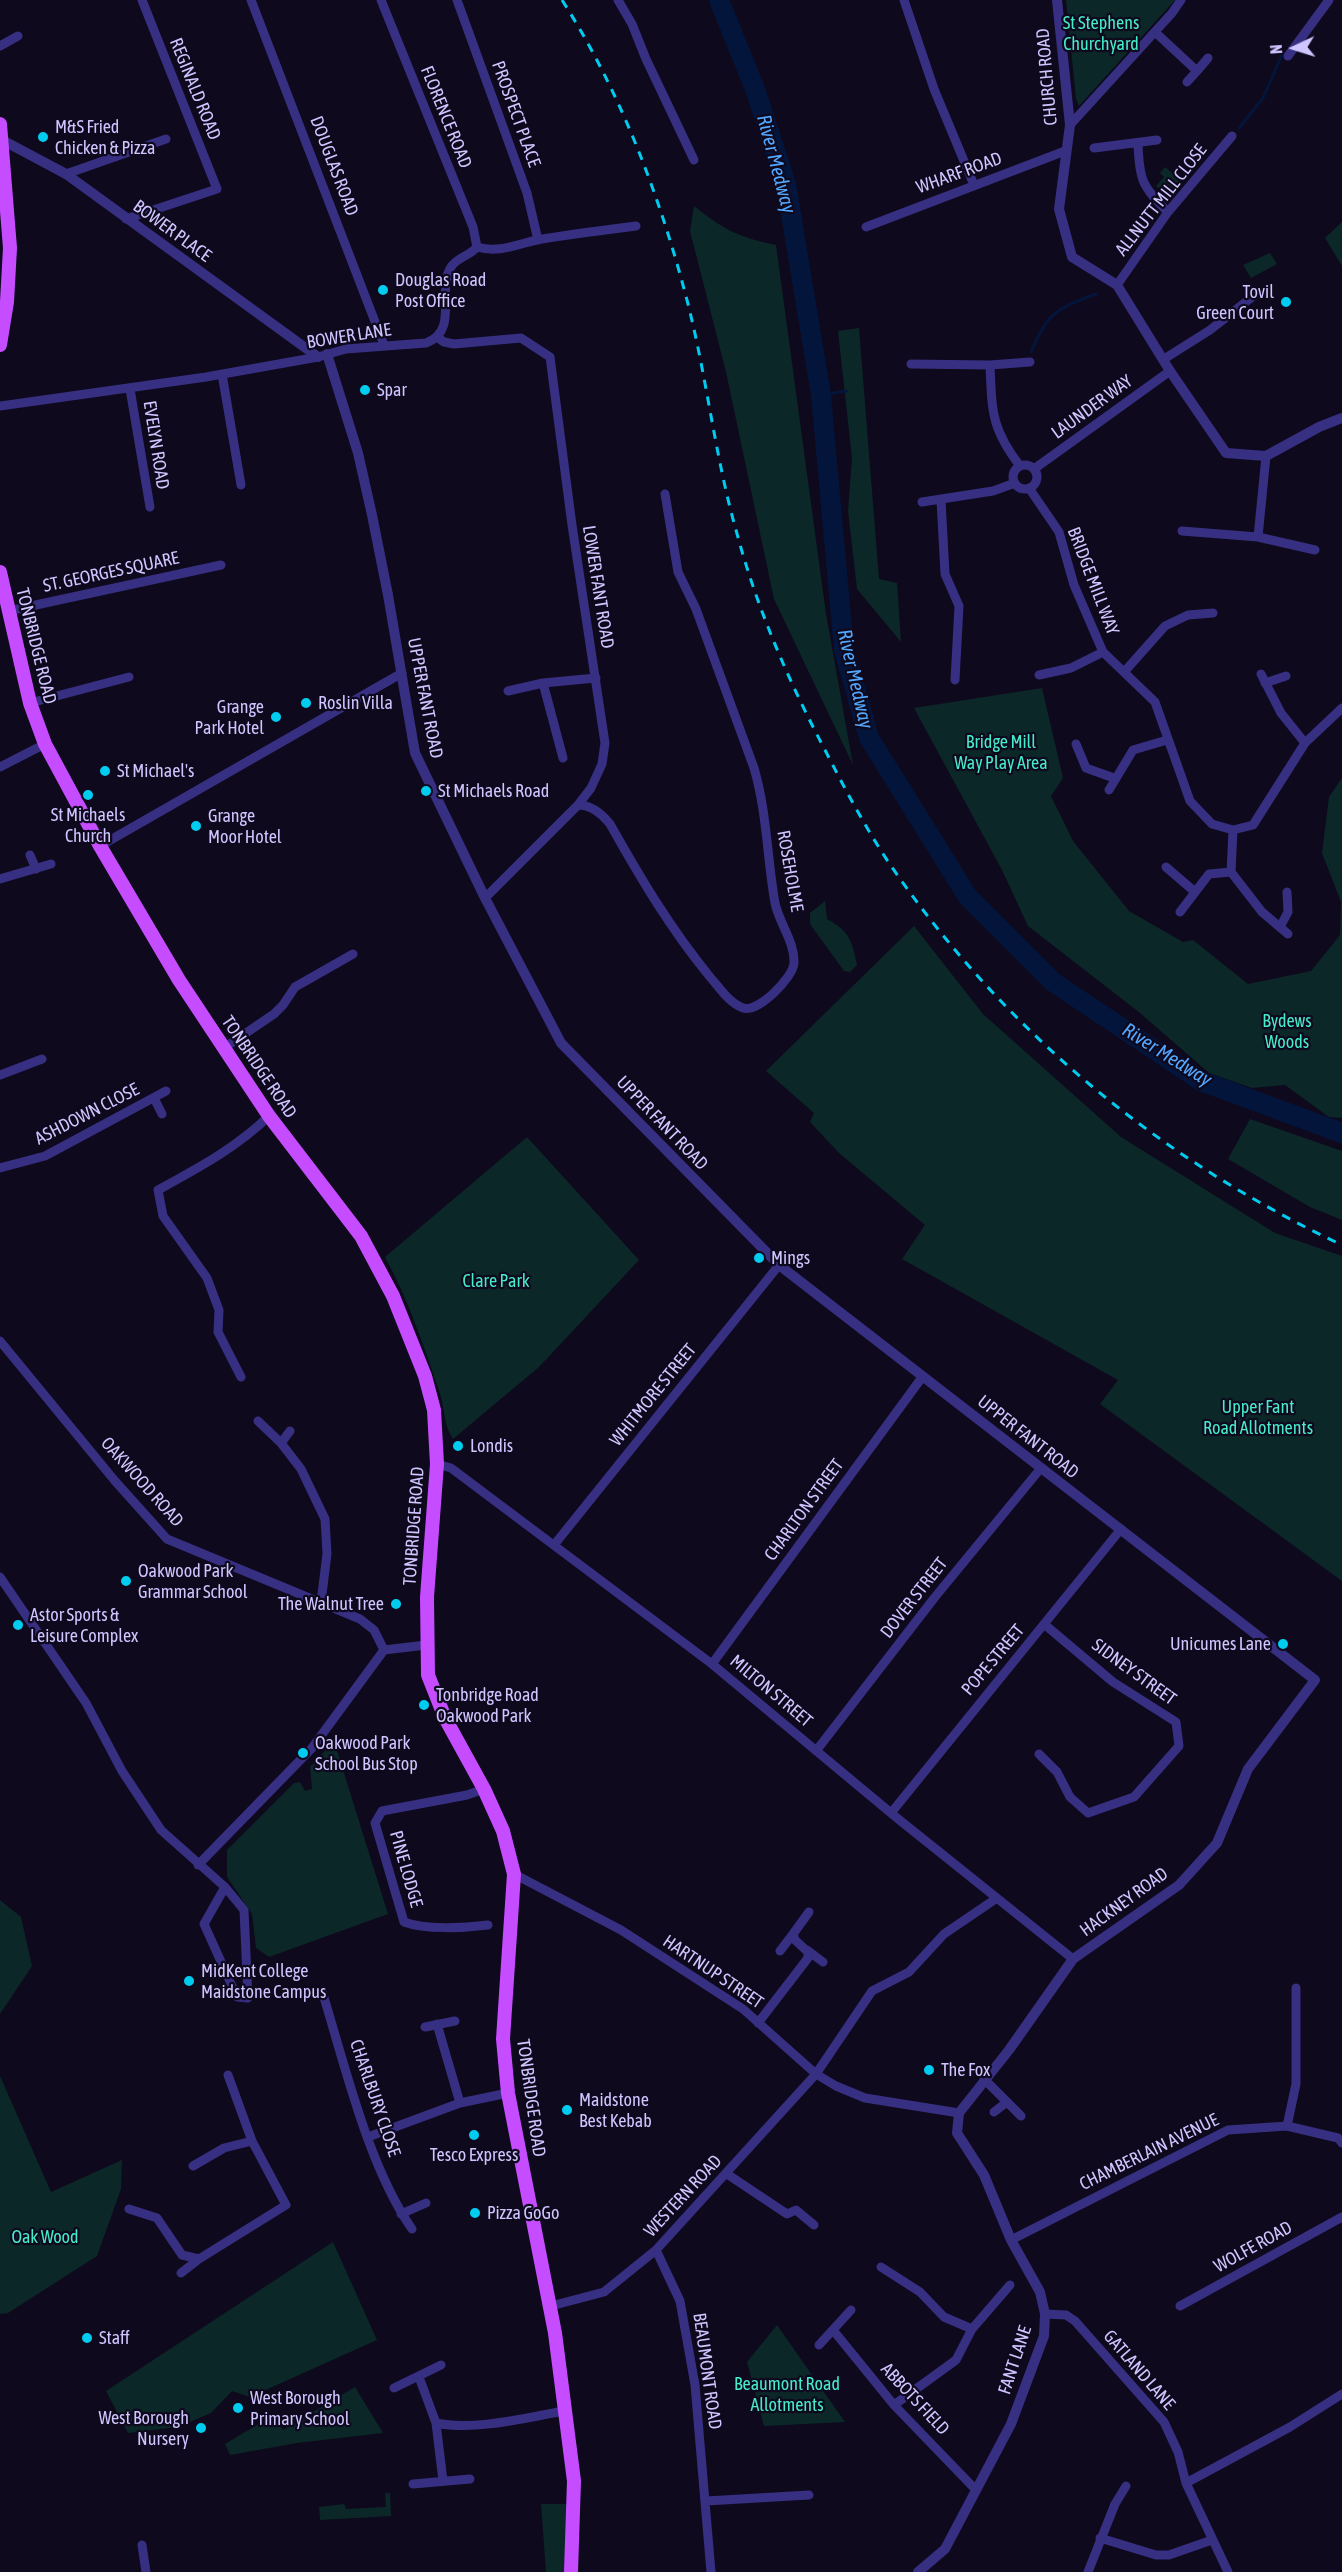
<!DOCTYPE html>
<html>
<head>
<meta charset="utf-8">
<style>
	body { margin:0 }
	#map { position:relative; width:1342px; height:2572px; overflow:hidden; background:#0e091d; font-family:"Asap Condensed",sans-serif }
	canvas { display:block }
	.north { position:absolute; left:1264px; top:18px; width:60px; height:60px; -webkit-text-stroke:4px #0e091d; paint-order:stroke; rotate:266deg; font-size:16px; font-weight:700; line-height:24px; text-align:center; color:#cfc5ff }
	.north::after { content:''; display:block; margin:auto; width:21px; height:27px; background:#cfc5ff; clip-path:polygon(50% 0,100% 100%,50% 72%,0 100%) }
</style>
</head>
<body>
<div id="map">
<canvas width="1342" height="2572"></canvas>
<div class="north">N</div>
</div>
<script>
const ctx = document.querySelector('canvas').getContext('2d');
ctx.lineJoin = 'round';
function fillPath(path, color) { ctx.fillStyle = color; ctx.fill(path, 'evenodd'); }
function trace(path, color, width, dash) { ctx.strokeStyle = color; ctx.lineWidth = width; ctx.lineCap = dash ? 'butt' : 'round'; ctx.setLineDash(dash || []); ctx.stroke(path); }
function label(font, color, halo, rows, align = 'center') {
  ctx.font = font + ' "Asap Condensed",sans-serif'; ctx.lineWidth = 4.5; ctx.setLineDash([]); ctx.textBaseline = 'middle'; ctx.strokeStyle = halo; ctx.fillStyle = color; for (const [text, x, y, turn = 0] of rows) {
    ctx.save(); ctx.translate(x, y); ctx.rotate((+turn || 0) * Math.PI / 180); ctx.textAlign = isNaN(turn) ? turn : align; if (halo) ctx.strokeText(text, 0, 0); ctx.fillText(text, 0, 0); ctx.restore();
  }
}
fillPath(new Path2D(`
	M 1066,0 L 1175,0 L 1079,106 L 1076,99 Z
	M 1165,167 L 1182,181 L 1172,193 L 1166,195 L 1156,186 L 1164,177 L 1160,173 Z
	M 694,206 C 724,230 738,237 776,245 L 826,614 L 853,765 L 774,599 L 726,372 L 690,231 Z
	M 1342,222 L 1342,266 L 1325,238 Z
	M 1270,253 L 1277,264 L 1251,278 L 1243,265 Z
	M 859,328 L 879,579 L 897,583 L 901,642 L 857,589 L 848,511 L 852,458 L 838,331 Z
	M 1042,688 L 1063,778 L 1051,796 L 1073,841 L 1129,911 L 1183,942 L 1193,940 L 1248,984 L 1311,971 L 1340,935 L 1341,902 L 1322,853 L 1329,797 L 1342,778 L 1342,1118 L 1329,1117 L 1285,1085 L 1252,1088 L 1209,1073 L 1140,1013 L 1028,926 L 1002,870 L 914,708 Z
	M 825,901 L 827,919 C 849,931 852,940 857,965 L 850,972 L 844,971 L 810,924 L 810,913 Z
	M 914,926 L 983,1014 L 1121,1137 L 1275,1233 L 1342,1256 L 1342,1581 L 1100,1404 L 1118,1380 L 902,1259 L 925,1225 L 839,1153 L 810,1122 L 814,1113 L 766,1071 Z
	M 1250,1119 L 1342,1151 L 1342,1220 L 1310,1207 L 1228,1159 Z
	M 527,1137 L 639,1260 L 539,1367 L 453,1439 C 443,1425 445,1407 439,1391 C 424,1346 408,1299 385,1257 Z
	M 334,1741 L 388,1914 L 269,1957 L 256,1948 L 252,1914 L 227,1877 L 227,1850 L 294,1783 L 300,1782 L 305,1791 L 312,1789 L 310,1767 Z
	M 0,1900 L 21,1917 L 32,1966 L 0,2014 Z
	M 0,2076 L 51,2192 L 122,2160 L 121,2189 L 97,2256 L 8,2313 L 0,2314 Z
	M 333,2242 L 377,2340 L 250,2397 L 232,2391 L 211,2413 L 178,2427 L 128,2433 L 106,2391 Z
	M 777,2325 L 845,2422 L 764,2426 L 747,2362 Z
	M 355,2387 L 383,2433 L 297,2443 L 230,2455 L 225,2444 L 275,2414 L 283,2430 Z
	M 385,2493 L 390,2493 L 391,2516 L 320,2520 L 319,2507 L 344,2504 L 346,2509 L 386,2507 Z
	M 541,2504 L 570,2504 L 565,2572 L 546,2572 Z`), '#0c2728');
trace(new Path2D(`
	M 1239,128 L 1263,98 L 1282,55
	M 1031,352 C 1048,312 1056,309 1096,294
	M 821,395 L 846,391`), '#04153c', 3);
trace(new Path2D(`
	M 719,0 L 755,89 L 786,184 L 821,395 L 844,650 L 869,738 L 968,897 L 1053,982 L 1201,1081 L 1342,1133`), '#04153c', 20);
trace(new Path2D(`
	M 251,0 L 384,345
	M 381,0 L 473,227 L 477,247
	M 457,0 L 527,193 L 538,240
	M 618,0 L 632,24 L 646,59 L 694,160
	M 904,0 L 934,89 L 974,185
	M 1155,32 L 1197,71 L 1208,58
	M 0,46 L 18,36
	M 1288,56 L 1329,0
	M 1187,82 L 1197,71
	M 1070,125 L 1172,13 L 1181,0
	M 1138,143 C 1139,179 1142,187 1168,212
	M 1094,148 L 1157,140
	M 66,174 L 166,139
	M 126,219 L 217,189 L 142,0
	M 866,227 L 1065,151
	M 477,247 C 500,254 519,243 542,239 C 573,234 605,230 636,226
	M 1117,285 L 1168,212 L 1232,136
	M 437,337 L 444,342 L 454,344 L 521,338 L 550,357 L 572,525 L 605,743 L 602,764 L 591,788 L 578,805 L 485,898
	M 1164,359 L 1210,330 L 1256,294
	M 911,364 L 990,365 L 1030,362
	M 990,365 C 992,411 991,428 1020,466
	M 222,374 L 241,485
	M 130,389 L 150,507
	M 0,406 L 206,377 L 318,357 L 346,349 L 426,343 C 460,330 436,290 451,267 C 457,257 470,256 477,247
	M1013 477a12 12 0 1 1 24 0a12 12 0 1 1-24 0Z
	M 1034,469 L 1170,371
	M 1029,488 L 1059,532 L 1074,585 L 1103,652 L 1155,702 L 1190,801 L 1212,824 L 1233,830 L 1253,825 L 1305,743 L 1342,708
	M 941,500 L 945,574 L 959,606 L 955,680
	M 922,502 L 993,491 L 1015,483
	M 1182,531 L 1258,537 L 1315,550
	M 1258,537 L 1266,456
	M 8,611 L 221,565
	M 1125,671 L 1165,626 L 1188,615 L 1213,613
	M 1261,674 L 1281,713 L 1305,743
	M 1039,675 L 1071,668 L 1103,652
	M 543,683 L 563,758
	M 1265,683 L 1286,676
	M 508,691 L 543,683 L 596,678
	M 30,703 L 129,677
	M 1076,744 L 1086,768 L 1114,778
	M 0,767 L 45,744
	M 1109,790 L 1133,750 L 1167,740
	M 578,805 C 591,805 602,814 610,824 C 641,879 670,928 710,977 C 719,987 729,1003 743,1008 C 758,1013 793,978 794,963 C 795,942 779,923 775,903 C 767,858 767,812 754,768 L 696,609 L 678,572 L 665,494
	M 1233,830 L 1231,872 L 1262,912 L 1288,934
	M 100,846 L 402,673
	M 30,855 L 36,869
	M 1166,867 L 1195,892
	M 0,879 L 51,864
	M 1180,912 L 1209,874 L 1231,872
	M 1280,927 L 1288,912 L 1287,892
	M 224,1048 L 274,1014 L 283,1005 L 295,987 L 353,954
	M 0,1075 L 42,1059
	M 154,1098 L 162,1114
	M 0,1168 L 45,1156 L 166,1091
	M 0,1341 L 115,1481 L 167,1539 L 360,1619 L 374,1630 L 384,1650
	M 241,1377 L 218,1332 L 219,1310 L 207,1278 L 163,1216 L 158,1190 C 198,1168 236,1148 269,1116
	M 258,1421 L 281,1443 L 301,1469 L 325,1519 L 327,1554 L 321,1602
	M 281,1443 L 290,1431
	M 437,1464 L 451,1468 L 712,1664 L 897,1818 L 1073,1959
	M 554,1545 L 779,1265
	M 0,1577 L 86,1703 L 122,1771 L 161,1830 L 225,1887 L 244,1910 L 248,1998 L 237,1997 L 204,1924 L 225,1887
	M 712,1664 L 923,1376
	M 816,1751 L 935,1597 L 1041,1468
	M 1039,1754 L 1057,1772 L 1070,1797 L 1088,1813 L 1134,1797 L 1179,1746 L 1176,1722 L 1113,1682 L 1044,1624
	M 484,1789 L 467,1795 L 382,1811 L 375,1823 L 404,1922 C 425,1930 464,1928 488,1925
	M 891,1813 L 1121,1529
	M 198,1865 L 312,1748 L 384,1650 L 426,1645
	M 514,1874 L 621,1930 L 743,2009 L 816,2074 L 836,2086 L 865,2098 L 959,2113
	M 807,1950 L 823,1962
	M 780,1951 L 793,1934
	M 322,1991 C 345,2065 368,2166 412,2229
	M 758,2023 L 808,1958 L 808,1952 L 795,1940 L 793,1934 L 809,1912
	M 437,2024 L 460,2103
	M 425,2027 L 455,2021
	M 984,2079 L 1021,2116
	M 994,2112 L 1007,2102
	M 1287,2126 L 1296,2084 L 1296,1988
	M 368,2137 L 460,2103 L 508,2093
	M 193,2166 L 224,2148 L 252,2141
	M 727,2174 L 787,2214 L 796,2210 L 814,2225
	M 129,2209 L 157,2218 L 182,2255 L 199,2259 L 286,2205 L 252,2141 L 228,2075
	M 401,2214 L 426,2203
	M 1011,2240 L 1228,2130 L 1287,2126 L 1338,2138 L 1342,2143
	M 656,2250 L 680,2301 L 695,2385 L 711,2572
	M 881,2267 L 920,2292 L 944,2317 L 972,2329
	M 181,2273 L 199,2259
	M 551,2306 L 604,2292 L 656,2250 L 816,2074 L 872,1991 L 909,1972 L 944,1934 L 997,1898
	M 1180,2306 L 1342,2217
	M 1045,2314 L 1066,2315 L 1075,2321 L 1164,2422 L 1178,2452 L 1186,2483 L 1228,2572
	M 833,2330 L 894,2405 L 975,2489
	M 819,2345 L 851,2310
	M 419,2377 L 436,2423 L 443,2481
	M 394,2388 L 441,2365
	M 894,2405 L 956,2360 L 972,2329 L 1010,2285
	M 436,2423 C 475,2431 524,2418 564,2411
	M 1186,2483 L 1290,2427 L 1342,2394
	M 413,2484 L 470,2479
	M 706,2501 L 809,2495
	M 1100,2538 L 1156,2555 L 1169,2555 L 1212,2540
	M 142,2545 L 146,2572
	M 1088,2572 L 1115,2504 L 1126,2486`), '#372f81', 9);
trace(new Path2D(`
	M 1057,0 L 1070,125 L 1059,209 L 1072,257 L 1117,285 L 1170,371 L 1226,453 L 1266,456 L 1319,427 L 1342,418
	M 2,140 L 66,174 L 318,357
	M 327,354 L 358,453 L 372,515 L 388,595 L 415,753 L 485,898 L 561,1043 L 779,1265 L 1315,1680 L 1248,1769 L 1217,1843 L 1179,1885 L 1073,1959 L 1009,2050 L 959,2113 L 957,2133 L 984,2175 L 1011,2240 L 1040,2292 L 1045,2314 L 1044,2336 L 1011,2424 L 945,2549 L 918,2572`), '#372f81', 10);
trace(new Path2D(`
	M 0,124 L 10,248 L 7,302 L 0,345
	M 0,572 L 30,703 L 45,744 L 100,846 L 179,980 L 269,1116 L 361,1236 L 393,1296 L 425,1376 L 434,1410 L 437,1464 L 427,1597 L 428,1675 L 445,1718 L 484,1789 L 503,1831 L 514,1874 L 503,2039 L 508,2093 L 555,2333 L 574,2481 L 571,2572`), '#c64cff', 14);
trace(new Path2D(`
	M 562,0 C 621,92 661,199 688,304 C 707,379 715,456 736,530 C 756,606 788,680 825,750 C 845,789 865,827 889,863 C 1004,1031 1159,1159 1342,1245`), '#00ccf0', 3, [9, 8]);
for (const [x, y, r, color] of [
	[43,137,6,"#00ccf0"],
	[383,290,6,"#00ccf0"],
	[1286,302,6,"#00ccf0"],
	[365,390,6,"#00ccf0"],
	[306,703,6,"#00ccf0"],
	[276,717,6,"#00ccf0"],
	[105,771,6,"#00ccf0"],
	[426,791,6,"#00ccf0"],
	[88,795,6,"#00ccf0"],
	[196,826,6,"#00ccf0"],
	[759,1258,6,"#00ccf0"],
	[458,1446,6,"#00ccf0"],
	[126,1581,6,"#00ccf0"],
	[396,1604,6,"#00ccf0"],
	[18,1625,6,"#00ccf0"],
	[1283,1644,6,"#00ccf0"],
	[424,1705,6,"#00ccf0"],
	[303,1753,6,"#00ccf0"],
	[189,1981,6,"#00ccf0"],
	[929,2070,6,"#00ccf0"],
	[567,2110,6,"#00ccf0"],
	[474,2135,6,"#00ccf0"],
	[475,2213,6,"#00ccf0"],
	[87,2338,6,"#00ccf0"],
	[238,2408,6,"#00ccf0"],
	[201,2428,6,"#00ccf0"]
]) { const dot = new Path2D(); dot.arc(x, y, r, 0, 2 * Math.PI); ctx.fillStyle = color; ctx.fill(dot); trace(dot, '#0e091d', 2); }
label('18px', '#46ebca', '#0e091d', [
	["St Stephens",1101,23],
	["Churchyard",1101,44],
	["Bridge Mill",1001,742],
	["Way Play Area",1001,763],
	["Bydews",1287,1021],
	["Woods",1287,1042],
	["Clare Park",496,1281],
	["Upper Fant",1258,1407],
	["Road Allotments",1258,1428],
	["Oak Wood",45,2237],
	["Beaumont Road",787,2384],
	["Allotments",787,2405]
]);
label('18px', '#cfc5ff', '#0e091d', [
	["CHURCH ROAD",1047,77,-95],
	["REGINALD ROAD",195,89,68],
	["PROSPECT PLACE",516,114,70],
	["FLORENCE ROAD",446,117,68],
	["DOUGLAS ROAD",334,166,69],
	["WHARF ROAD",959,173,-20],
	["ALLNUTT MILL CLOSE",1161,200,-52],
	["BOWER PLACE",172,231,36],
	["BOWER LANE",349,336,-9],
	["LAUNDER WAY",1092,407,-36],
	["EVELYN ROAD",156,445,81],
	["ST. GEORGES SQUARE",111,572,-12],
	["BRIDGE MILL WAY",1093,581,69],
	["LOWER FANT ROAD",598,587,81],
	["TONBRIDGE ROAD",36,646,76],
	["UPPER FANT ROAD",425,698,79],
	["ROSEHOLME",790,871,80],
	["TONBRIDGE ROAD",259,1067,56],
	["ASHDOWN CLOSE",87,1114,-27],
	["UPPER FANT ROAD",662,1123,46],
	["WHITMORE STREET",653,1395,-51],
	["UPPER FANT ROAD",1028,1437,38],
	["OAKWOOD ROAD",142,1482,48],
	["CHARLTON STREET",804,1510,-54],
	["TONBRIDGE ROAD",414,1526,-86],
	["DOVER STREET",914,1598,-52],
	["POPE STREET",993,1660,-50],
	["SIDNEY STREET",1134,1672,36],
	["MILTON STREET",771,1691,40],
	["PINE LODGE",406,1869,74],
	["HACKNEY ROAD",1124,1902,-36],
	["HARTNUP STREET",713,1972,34],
	["CHARLBURY CLOSE",375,2098,71],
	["TONBRIDGE ROAD",531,2098,82],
	["CHAMBERLAIN AVENUE",1149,2152,-26],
	["WESTERN ROAD",683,2196,-47],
	["WOLFE ROAD",1253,2247,-29],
	["FANT LANE",1015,2360,-72],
	["GATLAND LANE",1139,2370,49],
	["BEAUMONT ROAD",707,2371,82],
	["ABBOTS FIELD",915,2399,47]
]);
label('18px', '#cfc5ff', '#0e091d', [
	["M&S Fried",55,127],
	["Chicken & Pizza",55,148],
	["Douglas Road",395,280],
	["Post Office",395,301],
	["Tovil",1274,292,"right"],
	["Green Court",1274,313,"right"],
	["Spar",377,390],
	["Roslin Villa",318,703],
	["Grange",264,707,"right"],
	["Park Hotel",264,728,"right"],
	["St Michael's",117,771],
	["St Michaels Road",438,791],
	["St Michaels",88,815,"center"],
	["Church",88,836,"center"],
	["Grange",208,816],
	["Moor Hotel",208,837],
	["Mings",771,1258],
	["Londis",470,1446],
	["Oakwood Park",138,1571],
	["Grammar School",138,1592],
	["The Walnut Tree",384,1604,"right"],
	["Astor Sports &",30,1615],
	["Leisure Complex",30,1636],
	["Unicumes Lane",1271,1644,"right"],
	["Tonbridge Road",436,1695],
	["Oakwood Park",436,1716],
	["Oakwood Park",315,1743],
	["School Bus Stop",315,1764],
	["MidKent College",201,1971],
	["Maidstone Campus",201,1992],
	["The Fox",941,2070],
	["Maidstone",579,2100],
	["Best Kebab",579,2121],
	["Tesco Express",474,2155,"center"],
	["Pizza GoGo",487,2213],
	["Staff",99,2338],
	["West Borough",250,2398],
	["Primary School",250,2419],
	["West Borough",189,2418,"right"],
	["Nursery",189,2439,"right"]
], 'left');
label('italic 20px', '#53a7ff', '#0e091d', [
	["River Medway",776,164,75],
	["River Medway",855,679,77],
	["River Medway",1167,1055,32]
]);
</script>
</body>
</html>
